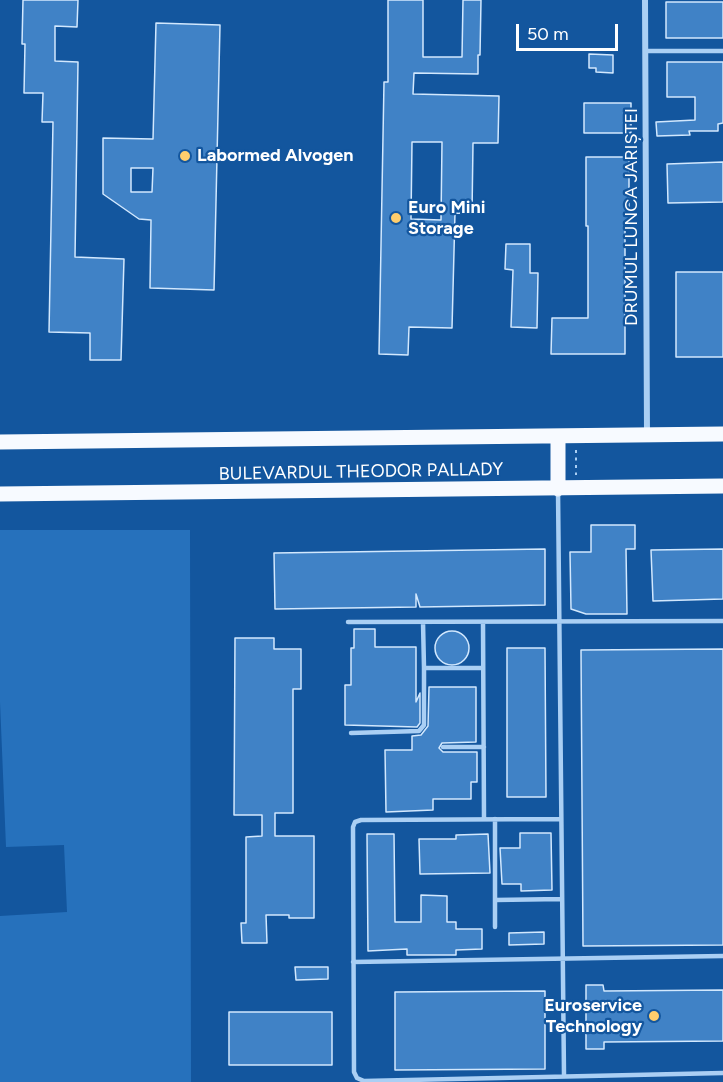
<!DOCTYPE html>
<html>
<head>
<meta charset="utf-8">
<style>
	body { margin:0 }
	#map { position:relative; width:723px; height:1082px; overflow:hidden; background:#13569e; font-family:Figtree,sans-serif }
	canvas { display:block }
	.scale { position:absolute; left:516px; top:24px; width:102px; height:27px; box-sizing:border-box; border:3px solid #fff; border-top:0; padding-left:8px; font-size:18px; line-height:21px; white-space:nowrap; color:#fff; -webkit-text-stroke:4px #13569e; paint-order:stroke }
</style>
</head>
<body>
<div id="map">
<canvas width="723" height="1082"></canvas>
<div class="scale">50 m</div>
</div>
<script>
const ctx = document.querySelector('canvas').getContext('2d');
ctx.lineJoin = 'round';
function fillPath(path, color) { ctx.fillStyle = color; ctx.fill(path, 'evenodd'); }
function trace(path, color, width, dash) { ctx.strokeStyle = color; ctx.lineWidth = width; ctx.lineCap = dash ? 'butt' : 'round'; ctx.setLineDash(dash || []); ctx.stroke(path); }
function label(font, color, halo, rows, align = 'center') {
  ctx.font = font + ' Figtree,sans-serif'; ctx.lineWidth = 4.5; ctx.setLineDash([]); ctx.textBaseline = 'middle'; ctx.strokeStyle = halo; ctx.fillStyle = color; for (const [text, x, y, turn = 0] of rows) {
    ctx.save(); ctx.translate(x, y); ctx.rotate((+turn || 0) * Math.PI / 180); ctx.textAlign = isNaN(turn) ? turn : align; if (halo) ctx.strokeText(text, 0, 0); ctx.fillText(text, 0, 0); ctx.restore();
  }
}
fillPath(new Path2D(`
	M 0,530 L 190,530 L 191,1082 L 0,1082 L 0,916 L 67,912 L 64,845 L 6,847 L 0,702 Z`), '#2671bc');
const building = new Path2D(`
	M 23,0 L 78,0 L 77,27 L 55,26 L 55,61 L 78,62 L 75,257 L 124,259 L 121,360 L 90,360 L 90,333 L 49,332 L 53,122 L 42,122 L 43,93 L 24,93 L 25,44 L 22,44 Z
	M 388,0 L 423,0 L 423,57 L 462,57 L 463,0 L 481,0 L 480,55 L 478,55 L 478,74 L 414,73 L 413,94 L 499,96 L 498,143 L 473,143 L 472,214 L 455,213 L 452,328 L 409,327 L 408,355 L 379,354 L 384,82 L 388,82 ZM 412,142 L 442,142 L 441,220 L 411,219 Z
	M 666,2 L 723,2 L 723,38 L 666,38 Z
	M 156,23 L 220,25 L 214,290 L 150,288 L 151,220 L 139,219 L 103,194 L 103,138 L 153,139 ZM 131,168 L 153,168 L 152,192 L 131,192 Z
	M 589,54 L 613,55 L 613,73 L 596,72 L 596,68 L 589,68 Z
	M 667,62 L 723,62 L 723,123 L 718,124 L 718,131 L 689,131 L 690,135 L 657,136 L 656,122 L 695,120 L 695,97 L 667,97 Z
	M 584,103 L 631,103 L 631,133 L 584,133 Z
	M 586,157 L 629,157 L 629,226 L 625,226 L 625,354 L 551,354 L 552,318 L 588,318 L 588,226 L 586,226 Z
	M 723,162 L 723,202 L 668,203 L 667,164 Z
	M 506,244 L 530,244 L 530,273 L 538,273 L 537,328 L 511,327 L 513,270 L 505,269 Z
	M 676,272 L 723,272 L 723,357 L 676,357 Z
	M 591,525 L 635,525 L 635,549 L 626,549 L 627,614 L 586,614 L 571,609 L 570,552 L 591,552 Z
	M 545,549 L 545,605 L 420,607 L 416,594 L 416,607 L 275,609 L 274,553 Z
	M 723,549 L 723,599 L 653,601 L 651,550 Z
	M 354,629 L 375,629 L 375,647 L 416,647 L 416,702 L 420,693 L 420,723 L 417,727 L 345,725 L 345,685 L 351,685 L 351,648 L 354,648 Z
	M435 648a17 17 0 1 1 34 0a17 17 0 1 1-34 0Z
	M 235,638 L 274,638 L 274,649 L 301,649 L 301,689 L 293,689 L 293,813 L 275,813 L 275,836 L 314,836 L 314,918 L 289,918 L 289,915 L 266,915 L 267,943 L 242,943 L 241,923 L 246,923 L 246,837 L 262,836 L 262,815 L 234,815 Z
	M 507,648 L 545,648 L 546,797 L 507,797 Z
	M 723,649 L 723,945 L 583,946 L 581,650 Z
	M 429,687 L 476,687 L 476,742 L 442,743 L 439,748 L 443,752 L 477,752 L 477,782 L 471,782 L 471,799 L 433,799 L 433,810 L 386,812 L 385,750 L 412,750 L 412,736 L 421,735 L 428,726 Z
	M 520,833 L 551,833 L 552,890 L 521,891 L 521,884 L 502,884 L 500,848 L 520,848 Z
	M 367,834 L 394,834 L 395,922 L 421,922 L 421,895 L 447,896 L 447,922 L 456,922 L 456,929 L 482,929 L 482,949 L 456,950 L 456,955 L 407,955 L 407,949 L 368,951 Z
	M 488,834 L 490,873 L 420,874 L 419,839 L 456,839 L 456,835 Z
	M 544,932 L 544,944 L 509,945 L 509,933 Z
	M 295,967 L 328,967 L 328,979 L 296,980 Z
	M 586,985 L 603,985 L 604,991 L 723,990 L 723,1041 L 604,1042 L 604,1049 L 586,1049 Z
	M 545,991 L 545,1069 L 395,1070 L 395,992 Z
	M 229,1012 L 332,1012 L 332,1065 L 229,1065 Z`);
fillPath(building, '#4082c6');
trace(building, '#d2e8fe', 1.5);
trace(new Path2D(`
	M 576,450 L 576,475`), '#aacff4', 2, [3, 4.5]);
trace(new Path2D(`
	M 646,51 L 723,51
	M 558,490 L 564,1076
	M 348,622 L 723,621
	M 423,622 L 424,668
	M 483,622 L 484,819
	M 351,733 L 419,731 L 424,725 L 424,668 L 483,668
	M 443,747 L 484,747
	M 495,819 L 495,927
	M 561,819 L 361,820 L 355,822 L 353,827 L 354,1072 L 357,1078 L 364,1081 L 723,1073
	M 495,900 L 562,899
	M 353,962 L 723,956`), '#aacff4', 4.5);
trace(new Path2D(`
	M 645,0 L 647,434`), '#aacff4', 6);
trace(new Path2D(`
	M 0,442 L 723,434
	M 558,489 L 558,436
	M 0,494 L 723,486`), '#f7faff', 15);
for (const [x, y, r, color] of [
	[185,156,6,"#ffce6d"],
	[396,218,6,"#ffce6d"],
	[654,1016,6,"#ffce6d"]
]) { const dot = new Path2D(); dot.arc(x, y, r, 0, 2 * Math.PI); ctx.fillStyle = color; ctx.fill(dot); trace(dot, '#13569e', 2); }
label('bold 18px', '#fff', '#13569e', [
	["Labormed Alvogen",197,156],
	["Euro Mini",408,208],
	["Storage",408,229],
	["Euroservice",642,1006,"right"],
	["Technology",642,1027,"right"]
], 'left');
label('18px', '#fff', '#13569e', [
	["DRUMUL LUNCA JARIȘTEI",632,217,-90],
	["BULEVARDUL THEODOR PALLADY",361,472,-1]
]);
</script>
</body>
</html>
